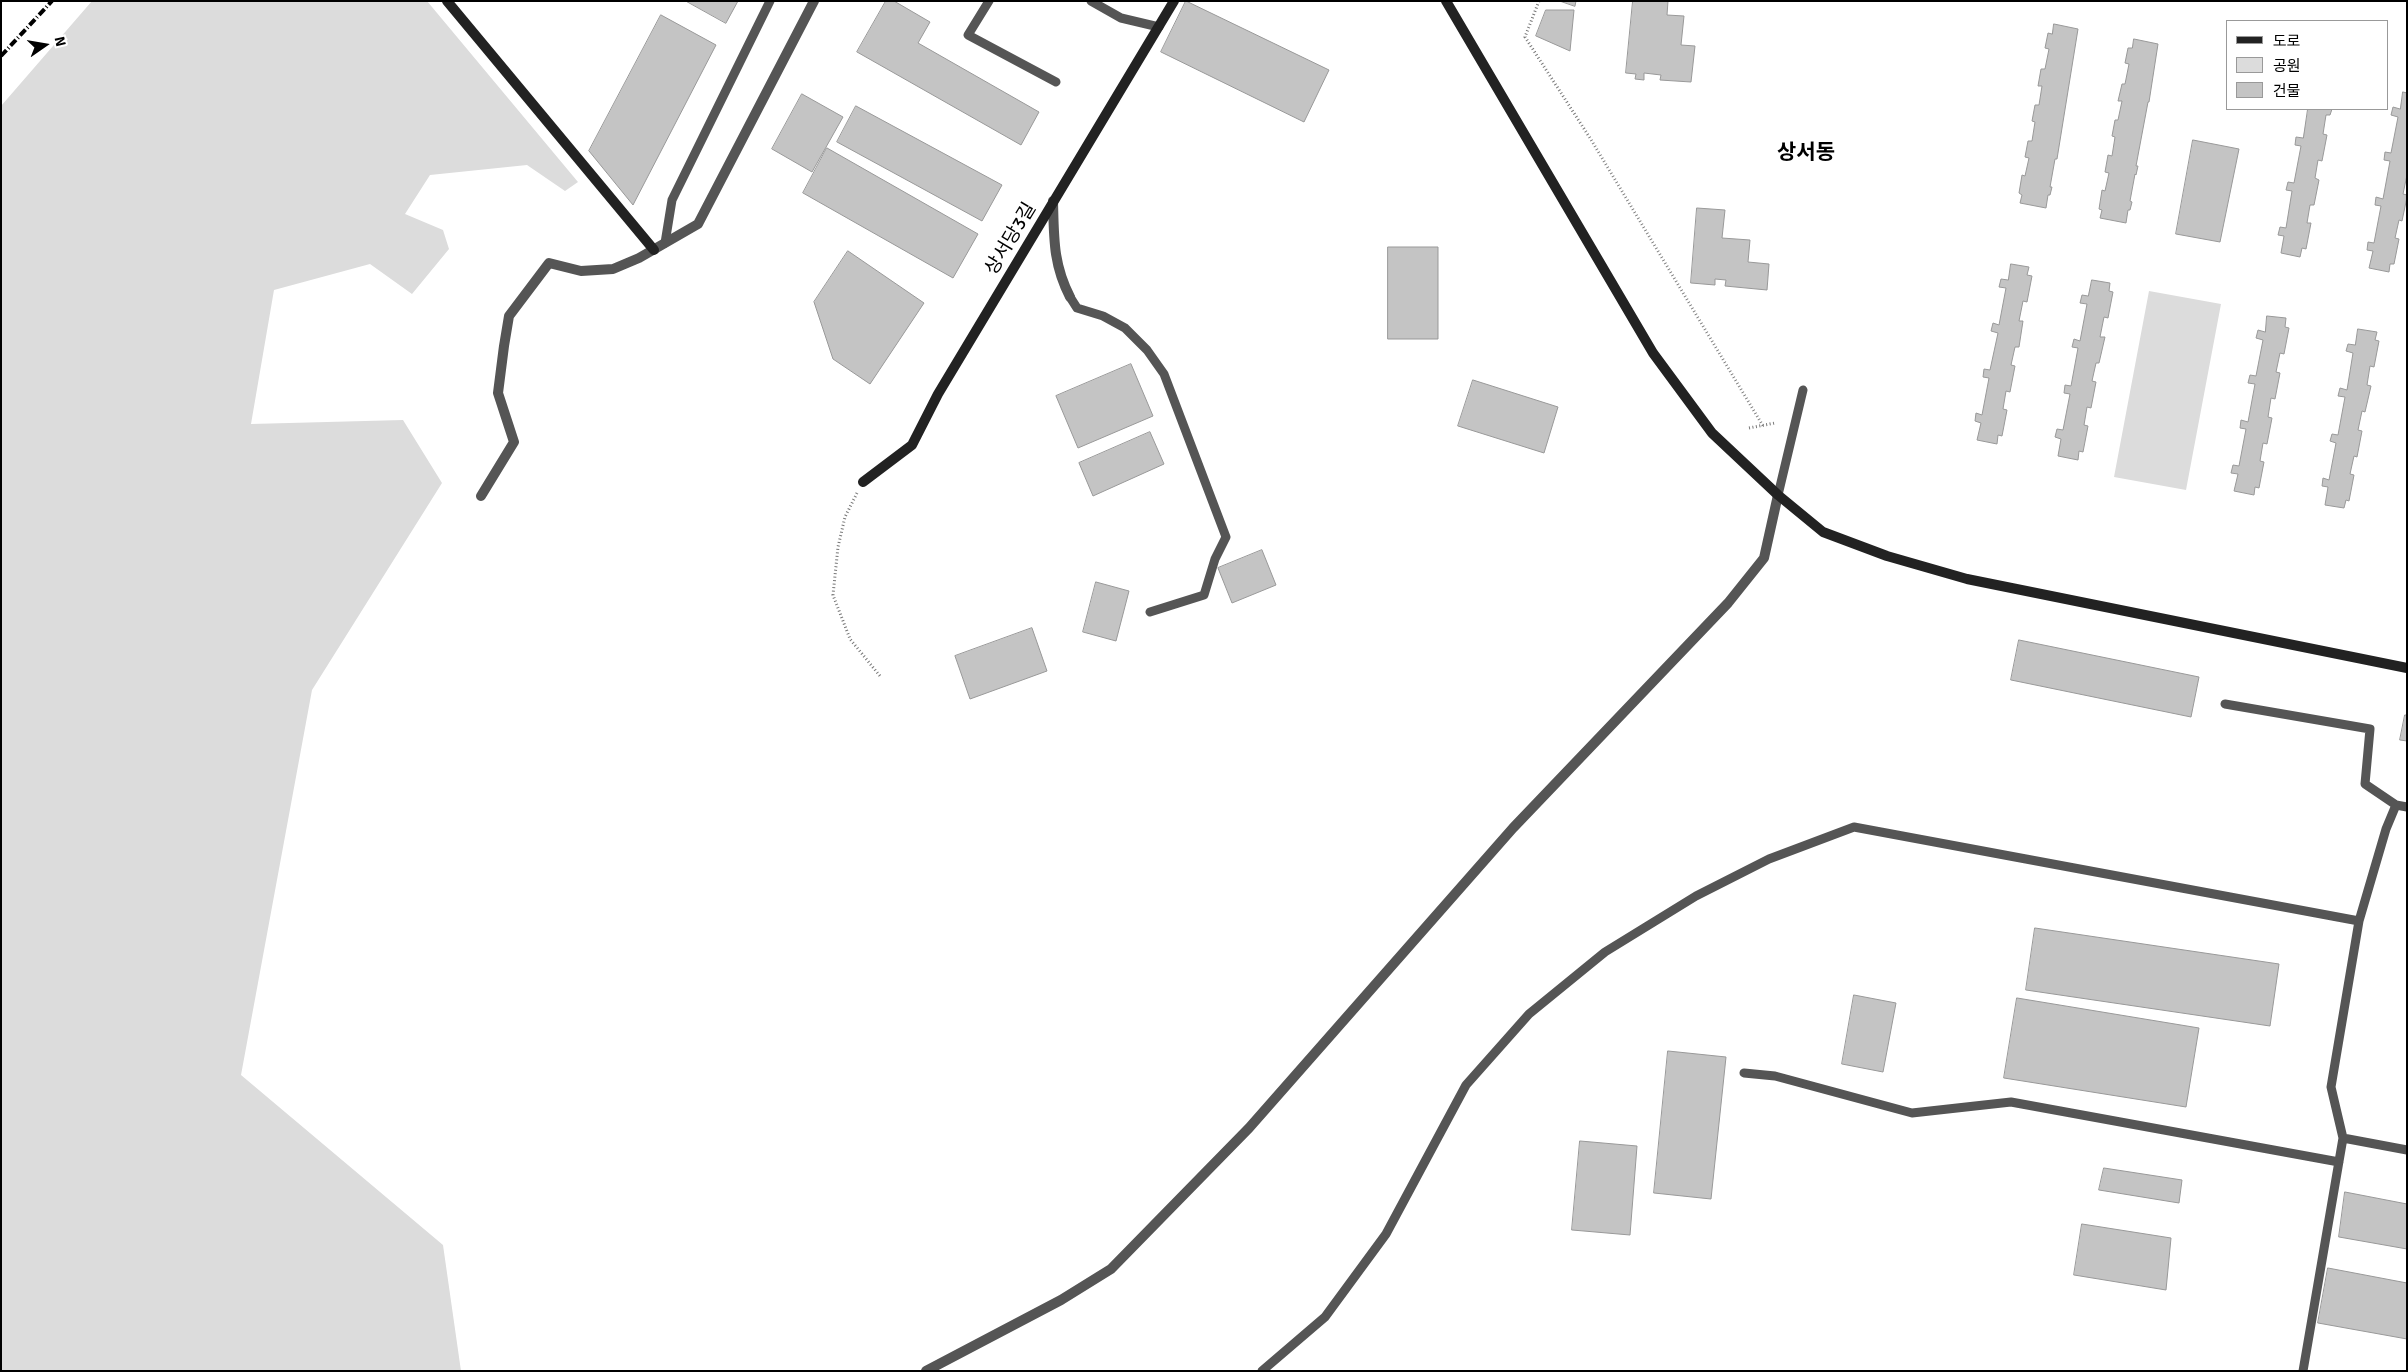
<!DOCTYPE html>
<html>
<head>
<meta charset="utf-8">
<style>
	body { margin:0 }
	#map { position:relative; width:2408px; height:1372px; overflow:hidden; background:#fff; font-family:Signika,"Noto Sans KR",sans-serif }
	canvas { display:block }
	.frame { position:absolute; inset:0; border:2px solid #000; pointer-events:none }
	.legend { position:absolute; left:2226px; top:20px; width:162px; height:90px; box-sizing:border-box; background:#fff; border:1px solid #999; margin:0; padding:6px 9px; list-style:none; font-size:15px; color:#000 }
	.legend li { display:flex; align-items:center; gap:10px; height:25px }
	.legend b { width:25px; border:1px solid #999 }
	.north { position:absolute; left:20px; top:20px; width:50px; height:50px; -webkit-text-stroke:4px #fff; paint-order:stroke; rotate:77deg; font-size:14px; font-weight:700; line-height:20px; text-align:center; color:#000 }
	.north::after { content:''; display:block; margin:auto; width:18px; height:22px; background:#000; clip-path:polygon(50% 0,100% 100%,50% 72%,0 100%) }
</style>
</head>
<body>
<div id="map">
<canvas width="2408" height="1372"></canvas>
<div class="frame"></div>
<ul class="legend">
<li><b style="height:6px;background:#222"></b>도로</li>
<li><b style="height:14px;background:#dcdcdc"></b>공원</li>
<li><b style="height:14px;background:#c4c4c4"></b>건물</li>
</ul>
<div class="north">N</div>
</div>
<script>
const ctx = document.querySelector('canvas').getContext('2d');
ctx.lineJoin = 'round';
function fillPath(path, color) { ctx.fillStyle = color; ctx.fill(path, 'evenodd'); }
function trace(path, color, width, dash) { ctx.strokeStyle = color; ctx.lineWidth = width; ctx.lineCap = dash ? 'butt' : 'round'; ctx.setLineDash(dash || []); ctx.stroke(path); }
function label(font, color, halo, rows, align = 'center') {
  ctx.font = font + ' Signika,"Noto Sans KR",sans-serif'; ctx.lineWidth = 5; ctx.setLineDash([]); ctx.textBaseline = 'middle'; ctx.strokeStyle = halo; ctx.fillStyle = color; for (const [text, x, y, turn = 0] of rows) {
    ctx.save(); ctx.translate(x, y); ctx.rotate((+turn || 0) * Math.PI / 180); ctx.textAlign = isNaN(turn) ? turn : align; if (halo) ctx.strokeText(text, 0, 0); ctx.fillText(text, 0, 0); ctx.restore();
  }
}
fillPath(new Path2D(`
	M 92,1 L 427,1 L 578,182 L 565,191 L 527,165 L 430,175 L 405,214 L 443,230 L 449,249 L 412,294 L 370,264 L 274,290 L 251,424 L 403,420 L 442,483 L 312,690 L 241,1075 L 443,1245 L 461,1371 L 1,1371 L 1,106 Z
	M 2149,291 L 2221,304 L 2186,490 L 2114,477 Z`), '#dcdcdc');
const building = new Path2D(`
	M 686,1 L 738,1 L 726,23 Z
	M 886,1 L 894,1 L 930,22 L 918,43 L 1039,112 L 1021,145 L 857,52 Z
	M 1186,1 L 1329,70 L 1304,122 L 1161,52 Z
	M 1560,1 L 1576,1 L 1575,6 Z
	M 1633,1 L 1668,1 L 1667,15 L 1684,16 L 1681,45 L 1695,46 L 1691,82 L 1660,80 L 1661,75 L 1644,73 L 1644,80 L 1635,79 L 1636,74 L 1626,73 Z
	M 1546,10 L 1574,10 L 1570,51 L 1536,36 Z
	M 661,15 L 716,45 L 633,205 L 589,151 Z
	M 2054,24 L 2078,29 L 2057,159 L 2055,159 L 2050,187 L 2052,187 L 2050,195 L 2048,195 L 2046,208 L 2020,203 L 2022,195 L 2019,193 L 2022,175 L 2025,176 L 2029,158 L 2025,157 L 2028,141 L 2032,141 L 2035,122 L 2032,121 L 2035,105 L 2039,105 L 2042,86 L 2038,86 L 2041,69 L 2045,69 L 2049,49 L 2045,48 L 2048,33 L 2052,34 Z
	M 2134,39 L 2158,44 L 2149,102 L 2148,102 L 2136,166 L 2138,166 L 2136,175 L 2135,174 L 2130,201 L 2132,202 L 2130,210 L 2128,210 L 2126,223 L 2100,218 L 2102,210 L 2099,209 L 2102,190 L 2105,191 L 2109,173 L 2105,172 L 2108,155 L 2112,156 L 2115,137 L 2112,136 L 2115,120 L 2118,120 L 2122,101 L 2118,101 L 2122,84 L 2125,84 L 2129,64 L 2125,63 L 2128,48 L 2132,48 Z
	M 2403,92 L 2407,93 L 2407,175 L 2403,194 L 2407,195 L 2407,197 L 2402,221 L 2399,220 L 2395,238 L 2399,239 L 2394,264 L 2390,264 L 2389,272 L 2369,268 L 2373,251 L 2367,250 L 2368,242 L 2374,243 L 2381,206 L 2375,205 L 2376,197 L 2383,199 L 2390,161 L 2384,160 L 2385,152 L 2391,153 L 2398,117 L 2391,115 L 2393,107 L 2400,109 Z
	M 802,94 L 843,117 L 812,172 L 772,149 Z
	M 856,106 L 1002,185 L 982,221 L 837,142 Z
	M 2308,109 L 2332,109 L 2330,115 L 2326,115 L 2323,134 L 2327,135 L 2322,161 L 2318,160 L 2315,178 L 2319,180 L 2314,205 L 2310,205 L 2307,223 L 2311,223 L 2306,249 L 2302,248 L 2300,257 L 2281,253 L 2284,236 L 2278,235 L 2280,227 L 2286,228 L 2292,191 L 2286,190 L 2288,182 L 2294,183 L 2301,146 L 2295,145 L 2296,137 L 2303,138 Z
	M 2193,140 L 2239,149 L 2220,242 L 2176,234 Z
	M 827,148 L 978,234 L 953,278 L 803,193 Z
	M 1697,208 L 1725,210 L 1722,238 L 1750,240 L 1748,262 L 1769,264 L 1767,290 L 1725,286 L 1726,280 L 1715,279 L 1715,285 L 1691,283 Z
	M 1388,247 L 1438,247 L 1438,339 L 1388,339 Z
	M 848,251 L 924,303 L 870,384 L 833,359 L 814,302 Z
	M 2011,264 L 2029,267 L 2027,275 L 2032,276 L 2027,302 L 2023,301 L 2019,321 L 2023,321 L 2019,347 L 2015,347 L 2011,365 L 2015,366 L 2010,392 L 2006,391 L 2003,409 L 2007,410 L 2002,436 L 1998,435 L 1997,444 L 1977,440 L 1981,423 L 1975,421 L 1976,413 L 1982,415 L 1989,378 L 1983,377 L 1984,369 L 1990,370 L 1998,333 L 1991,331 L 1993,323 L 1999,325 L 2006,288 L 1999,287 L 2001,279 L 2008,280 Z
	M 2092,280 L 2110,283 L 2109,291 L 2113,292 L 2108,318 L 2104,317 L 2100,337 L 2105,337 L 2099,363 L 2096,363 L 2092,381 L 2096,382 L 2091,408 L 2087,407 L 2084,425 L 2088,426 L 2083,452 L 2079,451 L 2078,460 L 2058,456 L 2061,439 L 2055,437 L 2057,429 L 2063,430 L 2070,394 L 2064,393 L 2065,385 L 2071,386 L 2078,348 L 2072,347 L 2074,339 L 2080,341 L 2087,304 L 2080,303 L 2082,295 L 2088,296 Z
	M 2267,316 L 2286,318 L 2285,327 L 2289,328 L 2284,354 L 2280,353 L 2276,372 L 2280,373 L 2275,399 L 2271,398 L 2268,417 L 2272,418 L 2267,444 L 2263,443 L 2260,461 L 2264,462 L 2259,488 L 2255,487 L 2254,495 L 2234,491 L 2238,474 L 2231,473 L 2233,465 L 2239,466 L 2246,429 L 2240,428 L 2241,420 L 2248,422 L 2255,384 L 2248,383 L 2250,375 L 2256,376 L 2263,340 L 2256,338 L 2258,330 L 2265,332 Z
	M 2358,329 L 2377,332 L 2375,340 L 2379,341 L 2374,367 L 2370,366 L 2367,385 L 2371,386 L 2365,412 L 2362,411 L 2358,430 L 2362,431 L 2357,457 L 2354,456 L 2350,474 L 2354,475 L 2349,501 L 2346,500 L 2344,508 L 2325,505 L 2328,487 L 2322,486 L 2323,478 L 2329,480 L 2336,443 L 2330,441 L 2332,434 L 2338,435 L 2345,397 L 2338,396 L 2340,388 L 2347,390 L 2353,353 L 2346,351 L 2348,344 L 2355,345 Z
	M 1131,364 L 1153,416 L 1078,448 L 1056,396 Z
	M 1473,380 L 1558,407 L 1544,453 L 1458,426 Z
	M 1150,432 L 1164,464 L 1093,496 L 1079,463 Z
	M 1262,550 L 1276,585 L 1232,603 L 1218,568 Z
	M 1096,582 L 1129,591 L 1116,641 L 1083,632 Z
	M 1032,628 L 1047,671 L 970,699 L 955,656 Z
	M 2019,640 L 2199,677 L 2191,717 L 2011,680 Z
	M 2405,715 L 2407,715 L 2407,741 L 2400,740 Z
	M 2035,928 L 2279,964 L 2270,1026 L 2026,990 Z
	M 1854,995 L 1896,1003 L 1883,1072 L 1842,1064 Z
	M 2017,998 L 2199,1028 L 2186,1107 L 2004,1078 Z
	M 1668,1051 L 1726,1057 L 1711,1199 L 1654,1193 Z
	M 1580,1141 L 1637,1146 L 1630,1235 L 1572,1230 Z
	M 2104,1168 L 2182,1180 L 2179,1203 L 2099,1190 Z
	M 2345,1192 L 2407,1204 L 2407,1249 L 2339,1237 Z
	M 2082,1224 L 2171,1238 L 2166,1290 L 2074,1275 Z
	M 2328,1268 L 2407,1283 L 2407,1339 L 2318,1323 Z`);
fillPath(building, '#c4c4c4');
trace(building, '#999', 1);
trace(new Path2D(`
	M 1539,1 L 1525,37 L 1590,138 L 1763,426
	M 1749,428 L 1775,423
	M 857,493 L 845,517 L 838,547 L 833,595 L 850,639 L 880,676`), '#777', 3, [1, 2.5]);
trace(new Path2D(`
	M 989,1 L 968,35 L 1056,82
	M 1091,1 L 1121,18 L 1159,27
	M 665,243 L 672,200 L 770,1
	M 1070,297 L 1077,308 L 1103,316 L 1125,328 L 1147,350 L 1164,374 L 1226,537 L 1215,559 L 1204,595 L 1150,612
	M 1778,495 L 1803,390
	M 2225,704 L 2370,729 L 2365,784 L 2396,805 L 2407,807
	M 1744,1073 L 1775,1076 L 1912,1113 L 2011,1102 L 2339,1162
	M 2343,1138 L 2407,1150
	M 1262,1371 L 1325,1317 L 1386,1234 L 1466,1085 L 1529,1014 L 1605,952 L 1696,896 L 1769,859 L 1854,827 L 2359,921
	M 2303,1371 L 2343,1138 L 2331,1087 L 2359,921 L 2386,829 L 2396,805`), '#555', 9);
trace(new Path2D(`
	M 1053,201 C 1054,238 1053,264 1070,297
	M 481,496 L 514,442 L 498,393 L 504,346 L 509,316 L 549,263 L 581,271 L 613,269 L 639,258 L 698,224 L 814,1
	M 926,1371 L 1061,1300 L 1111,1269 L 1249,1128 L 1513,828 L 1728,603 L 1764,558 L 1778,495`), '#555', 10);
trace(new Path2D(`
	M 447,1 L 654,250
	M 1446,1 L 1653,353 L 1712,433 L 1778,495 L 1823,532 L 1887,556 L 1967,579 L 2407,668
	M 863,482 L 912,445 L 938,394 L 1174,1`), '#222', 10);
trace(new Path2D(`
	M 1,56 L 52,1`), '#000', 4, [8, 2.5, 1, 2.5]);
label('19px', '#000', '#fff', [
	["상서당3길",1011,239,-59]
]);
label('bold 21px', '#000', '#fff', [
	["상서동",1806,153]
]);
</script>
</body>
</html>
